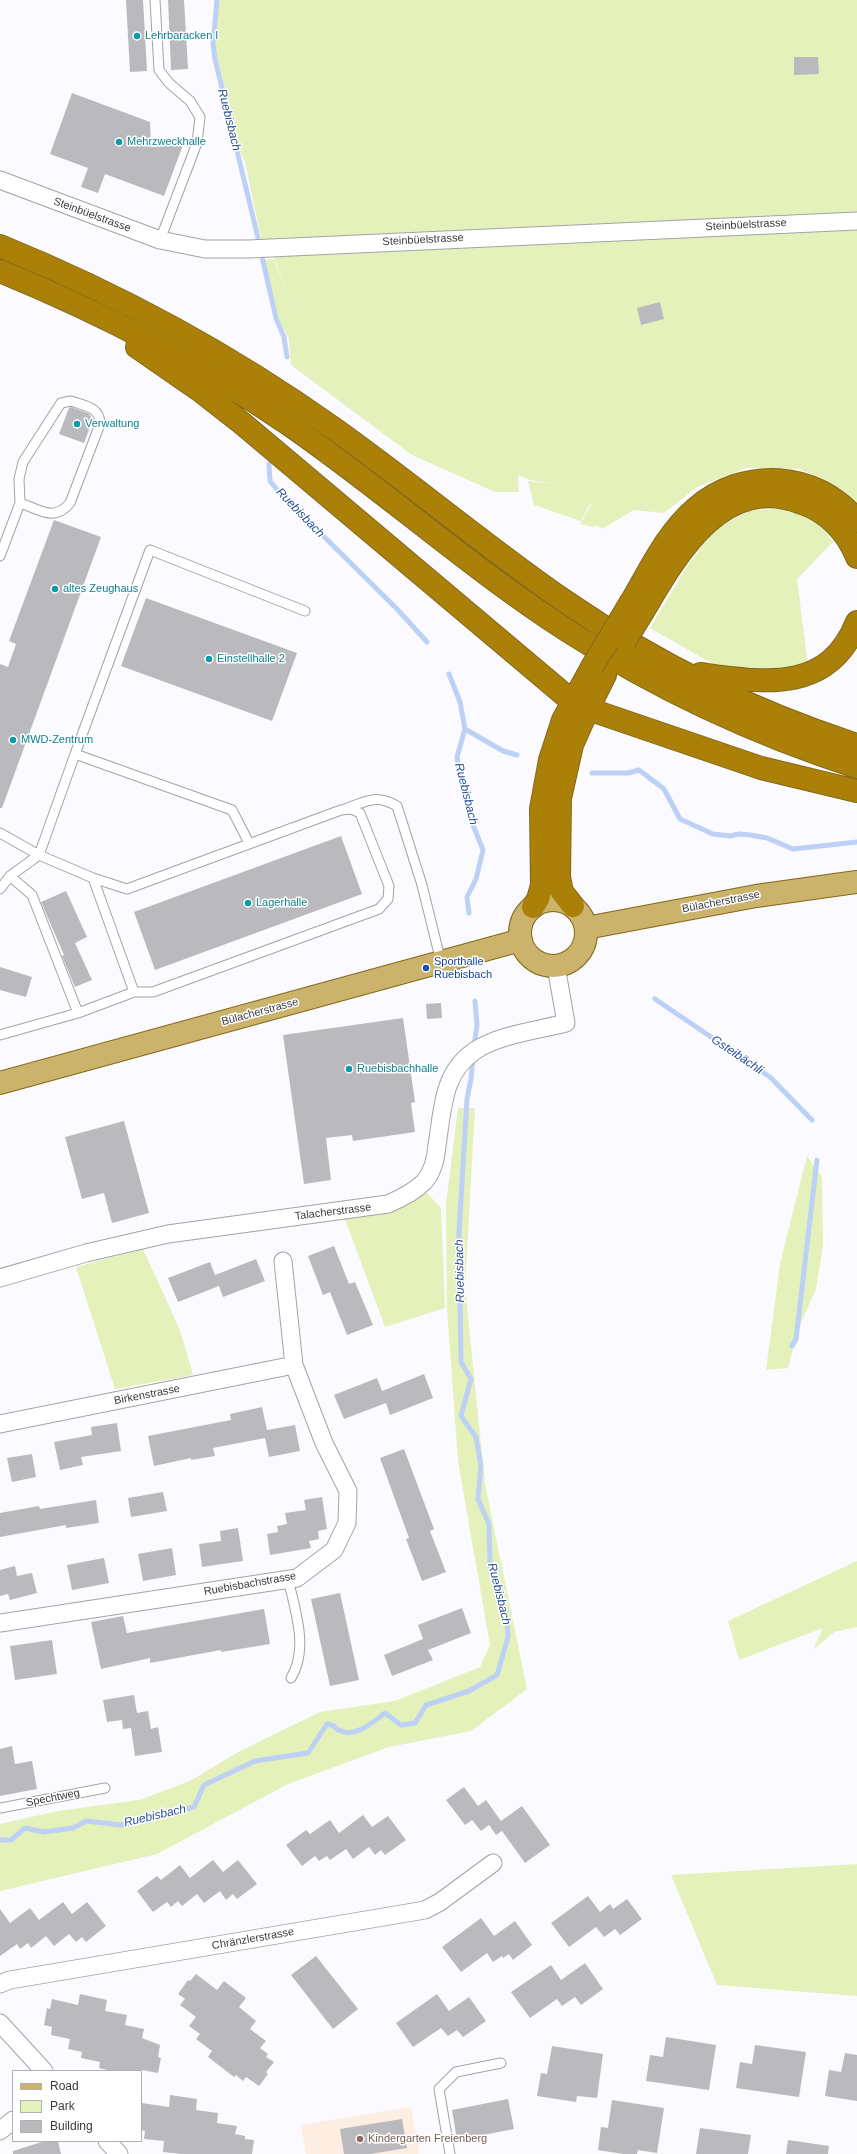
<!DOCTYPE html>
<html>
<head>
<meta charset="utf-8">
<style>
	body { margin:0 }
	#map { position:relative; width:857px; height:2154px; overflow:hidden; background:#fafaff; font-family:Arial,sans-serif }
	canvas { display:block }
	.legend { position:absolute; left:12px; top:2070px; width:130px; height:72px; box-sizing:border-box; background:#fff; border:1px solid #b1b1b1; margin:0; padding:5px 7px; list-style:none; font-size:12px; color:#3b3b3d }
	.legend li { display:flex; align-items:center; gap:8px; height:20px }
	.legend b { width:20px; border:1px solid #b1b1b1 }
</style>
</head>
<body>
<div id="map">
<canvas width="857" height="2154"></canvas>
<ul class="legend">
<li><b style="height:5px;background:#ccb36b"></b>Road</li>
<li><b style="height:11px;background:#e5f1ba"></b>Park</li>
<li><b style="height:11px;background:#bababe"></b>Building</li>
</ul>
</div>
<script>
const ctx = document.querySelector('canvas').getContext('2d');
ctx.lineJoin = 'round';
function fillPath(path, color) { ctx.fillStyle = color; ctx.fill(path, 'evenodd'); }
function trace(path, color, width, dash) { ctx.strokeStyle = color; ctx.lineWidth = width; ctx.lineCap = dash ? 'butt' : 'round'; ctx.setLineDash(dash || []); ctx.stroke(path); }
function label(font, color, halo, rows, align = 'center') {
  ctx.font = font + ' Arial,sans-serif'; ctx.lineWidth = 3; ctx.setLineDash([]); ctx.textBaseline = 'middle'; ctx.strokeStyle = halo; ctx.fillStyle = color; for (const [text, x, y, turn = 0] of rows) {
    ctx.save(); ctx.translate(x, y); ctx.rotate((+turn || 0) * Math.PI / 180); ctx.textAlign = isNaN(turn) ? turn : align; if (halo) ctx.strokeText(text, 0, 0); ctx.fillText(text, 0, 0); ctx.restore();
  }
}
fillPath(new Path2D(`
	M 411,2107 L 419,2154 L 306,2154 L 301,2125 Z`), '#feede1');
fillPath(new Path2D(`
	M 219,0 L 857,0 L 857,505 L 843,490 L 799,469 L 747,468 L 697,487 L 664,513 L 634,510 L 602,529 L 597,525 L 594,527 L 580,524 L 591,505 L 590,504 L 581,521 L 534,505 L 528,481 L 554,484 L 530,480 L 518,475 L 519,492 L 495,492 L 412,455 L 291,365 L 289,339 L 279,319 L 264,260 L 274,259 L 292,309 L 275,260 L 261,238 L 245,162 L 239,148 L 214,44 Z
	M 783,508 L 816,519 L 833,542 L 797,579 L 808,666 L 750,674 L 713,664 L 650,628 L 686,568 L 714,530 L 749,511 Z
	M 458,1108 L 475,1108 L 465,1287 L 485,1484 L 527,1689 L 471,1731 L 389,1747 L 288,1784 L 157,1854 L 0,1891 L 0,1824 L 58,1811 L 139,1800 L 190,1781 L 242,1750 L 320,1712 L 395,1701 L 480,1667 L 490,1645 L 458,1461 L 447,1308 L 446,1204 Z
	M 807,1156 L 822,1177 L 823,1246 L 816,1289 L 797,1332 L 788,1368 L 766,1370 L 780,1264 Z
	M 425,1191 L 441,1208 L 445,1308 L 385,1327 L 345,1219 C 376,1214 400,1212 425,1191 Z
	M 143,1249 L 180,1330 L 193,1375 L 115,1389 L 76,1267 Z
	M 857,1561 L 857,1627 L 834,1632 L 813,1650 L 823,1628 L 739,1660 L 728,1621 Z
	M 857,1864 L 857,1996 L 717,1985 L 671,1875 Z`), '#e5f1ba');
trace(new Path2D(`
	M 217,0 L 213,44 L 215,59 L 258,238
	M 262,257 L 276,318 L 284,337 L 287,357
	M 269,464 L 270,481 L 279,492 L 397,609 L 427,642
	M 449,674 L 460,702 L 465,729 L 457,757 L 462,786 L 471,820 L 483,850 L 476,879 L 467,897 L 469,913
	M 465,729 L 503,751 L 517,755
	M 592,773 L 628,773 L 639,770 L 664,789 L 680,819 L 713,834 L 730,836 L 739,834 L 750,835 L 767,838 L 793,849 L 857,842
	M 655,999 L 770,1077 L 812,1120
	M 474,1046 L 477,1025 L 475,1001
	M 792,1346 L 796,1339 L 817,1160
	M 0,1840 L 11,1840 L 25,1828 L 44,1832 L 73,1828 L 86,1821 L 121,1825 L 194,1807 L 204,1785 L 255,1761 L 308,1753 L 327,1724 C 334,1724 335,1729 341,1731 C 356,1738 374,1721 385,1713 L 401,1725 L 415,1723 L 426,1705 L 469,1691 L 497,1675 L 508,1637 L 507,1618 L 490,1563 L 489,1524 L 478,1499 L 481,1466 L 476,1437 L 461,1416 L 471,1379 L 461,1362 L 459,1233 L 467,1099 L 471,1079 L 473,1058`), '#bcd1f5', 5);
fillPath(new Path2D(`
	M 126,0 L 143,0 L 147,71 L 130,72 Z
	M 168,0 L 184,0 L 188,69 L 171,70 Z
	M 794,57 L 818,57 L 819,74 L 794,75 Z
	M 72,93 L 150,122 L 151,147 L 183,145 L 164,196 L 105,174 L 98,193 L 81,187 L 88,168 L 50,154 Z
	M 660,302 L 664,319 L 641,325 L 637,308 Z
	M 71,407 L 88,413 L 93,419 L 84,443 L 59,434 L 69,408 Z
	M 54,520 L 101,537 L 2,808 L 0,808 L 0,664 L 8,667 L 16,644 L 9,641 Z
	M 146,598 L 297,653 L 272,721 L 121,666 Z
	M 341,836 L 362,894 L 155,970 L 134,912 Z
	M 66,891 L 87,937 L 75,943 L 92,980 L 75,987 L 62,956 L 64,955 L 41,902 Z
	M 0,967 L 32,977 L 26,997 L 0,990 Z
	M 441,1003 L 442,1018 L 427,1019 L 426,1004 Z
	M 403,1018 L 415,1102 L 411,1103 L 415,1132 L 353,1141 L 352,1135 L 326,1138 L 331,1180 L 304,1184 L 283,1035 Z
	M 124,1121 L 149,1213 L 112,1223 L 104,1193 L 82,1199 L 65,1137 Z
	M 334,1246 L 349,1284 L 355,1282 L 373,1325 L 347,1335 L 330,1292 L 323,1295 L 308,1256 Z
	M 256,1259 L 265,1281 L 223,1297 L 219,1286 L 178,1302 L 168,1278 L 210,1262 L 215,1275 Z
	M 424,1374 L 433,1398 L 390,1415 L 386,1403 L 344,1419 L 334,1395 L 377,1378 L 382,1391 Z
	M 262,1407 L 267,1430 L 295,1425 L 300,1451 L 269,1457 L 265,1438 L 213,1448 L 215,1456 L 191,1460 L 191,1458 L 154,1466 L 148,1436 L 231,1420 L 230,1414 Z
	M 117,1423 L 121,1451 L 81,1457 L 83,1465 L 60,1470 L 54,1442 L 92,1435 L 91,1427 Z
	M 404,1449 L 434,1529 L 430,1531 L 446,1572 L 422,1581 L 406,1539 L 409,1538 L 380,1458 Z
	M 32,1454 L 36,1477 L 12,1482 L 7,1458 Z
	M 163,1492 L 167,1511 L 131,1517 L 128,1498 Z
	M 322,1497 L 327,1529 L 318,1531 L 319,1539 L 309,1541 L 311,1548 L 270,1555 L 267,1534 L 278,1532 L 277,1526 L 287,1524 L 285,1513 L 306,1510 L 304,1500 Z
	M 96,1500 L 99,1523 L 66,1528 L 66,1525 L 0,1537 L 0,1513 L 39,1506 L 40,1509 Z
	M 238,1528 L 243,1561 L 202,1567 L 199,1544 L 221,1541 L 220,1531 Z
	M 172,1548 L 176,1575 L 143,1581 L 138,1554 Z
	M 104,1558 L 109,1583 L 72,1590 L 67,1565 Z
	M 15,1566 L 17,1576 L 32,1573 L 37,1593 L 10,1600 L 8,1594 L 0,1596 L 0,1570 Z
	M 340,1593 L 359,1680 L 330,1686 L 311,1599 Z
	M 462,1608 L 471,1633 L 428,1650 L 433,1660 L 392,1676 L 384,1655 L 423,1639 L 418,1625 Z
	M 264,1609 L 270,1644 L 221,1652 L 221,1650 L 150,1663 L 150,1658 L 101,1669 L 91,1622 L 123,1616 L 127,1633 Z
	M 52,1640 L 57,1674 L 15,1680 L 10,1646 Z
	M 134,1695 L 137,1713 L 148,1711 L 151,1729 L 158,1727 L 162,1752 L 135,1756 L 131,1728 L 123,1729 L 122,1720 L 107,1722 L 103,1700 Z
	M 12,1746 L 15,1764 L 32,1761 L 37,1789 L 0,1796 L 0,1749 Z
	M 464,1787 L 478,1806 L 486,1800 L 501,1821 L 522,1806 L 550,1845 L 525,1863 L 502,1831 L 496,1835 L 489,1825 L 481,1831 L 472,1820 L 465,1825 L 446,1800 Z
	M 363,1815 L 372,1827 L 388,1816 L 406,1840 L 385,1855 L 381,1850 L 375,1855 L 369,1847 L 353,1859 L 346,1849 L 330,1860 L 327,1856 L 319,1861 L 315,1856 L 302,1866 L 286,1845 L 306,1830 L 310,1834 L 330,1820 L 339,1833 Z
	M 213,1860 L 223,1872 L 238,1860 L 257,1884 L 237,1899 L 233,1894 L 226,1900 L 220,1891 L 204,1903 L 197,1894 L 182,1906 L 178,1901 L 171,1907 L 167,1902 L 153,1912 L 137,1891 L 157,1876 L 161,1880 L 180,1865 L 190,1878 Z
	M 588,1896 L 600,1912 L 610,1904 L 613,1909 L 627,1899 L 642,1919 L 620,1935 L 615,1929 L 604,1937 L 596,1927 L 569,1947 L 551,1923 Z
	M 63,1902 L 72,1914 L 87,1902 L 106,1926 L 86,1942 L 82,1937 L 76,1942 L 69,1934 L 54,1946 L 46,1936 L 31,1948 L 28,1943 L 20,1949 L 17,1944 L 0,1956 L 0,1909 L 10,1923 L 30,1908 L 39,1920 Z
	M 481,1918 L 494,1936 L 515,1921 L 532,1945 L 513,1960 L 509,1954 L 503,1958 L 502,1956 L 493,1962 L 487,1953 L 461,1972 L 442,1947 Z
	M 316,1956 L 358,2009 L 333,2029 L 291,1975 Z
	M 585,1963 L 603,1989 L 581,2005 L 575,1997 L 562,2006 L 557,1999 L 530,2018 L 511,1992 L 551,1965 L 561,1980 Z
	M 196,1974 L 217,1990 L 224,1981 L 246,1998 L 239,2007 L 256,2021 L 250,2029 L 266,2041 L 260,2048 L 268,2054 L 266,2057 L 274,2062 L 266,2072 L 268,2074 L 259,2086 L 246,2077 L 243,2081 L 236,2075 L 234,2077 L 208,2057 L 212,2051 L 196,2039 L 200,2034 L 189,2026 L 196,2017 L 180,2005 L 185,1999 L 178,1994 L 188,1980 L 190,1981 Z
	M 80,1994 L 107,2000 L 105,2011 L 127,2015 L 125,2025 L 144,2029 L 142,2038 L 160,2045 L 158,2057 L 161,2058 L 158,2073 L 142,2070 L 111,2071 L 99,2068 L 100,2062 L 81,2058 L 82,2052 L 68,2049 L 70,2039 L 51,2035 L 52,2027 L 44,2025 L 47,2008 L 50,2009 L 52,1999 L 78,2005 Z
	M 437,1994 L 449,2011 L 469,1997 L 486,2021 L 463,2037 L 457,2030 L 448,2036 L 441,2028 L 413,2047 L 396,2023 Z
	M 666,2037 L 716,2045 L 709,2090 L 646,2081 L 650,2055 L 663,2057 Z
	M 755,2045 L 806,2052 L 799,2097 L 736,2088 L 740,2062 L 752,2064 Z
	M 552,2046 L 603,2054 L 597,2098 L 577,2096 L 576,2102 L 537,2096 L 541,2073 L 547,2074 Z
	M 845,2053 L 857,2055 L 857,2101 L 825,2096 L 829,2070 L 841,2072 Z
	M 170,2095 L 197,2099 L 196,2110 L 218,2113 L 217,2123 L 237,2126 L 235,2134 L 245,2136 L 245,2139 L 254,2140 L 252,2154 L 182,2154 L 163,2152 L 164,2141 L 144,2139 L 145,2131 L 141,2130 L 142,2103 L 169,2107 Z
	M 508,2099 L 514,2129 L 457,2140 L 452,2110 Z
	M 612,2100 L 664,2108 L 657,2153 L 638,2150 L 637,2154 L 623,2154 L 598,2150 L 601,2127 L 608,2128 Z
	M 402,2119 L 407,2148 L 370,2154 L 344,2154 L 340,2129 Z
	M 700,2128 L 751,2135 L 748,2154 L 696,2154 Z
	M 788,2140 L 829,2146 L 828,2154 L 786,2154 Z
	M 45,2141 L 58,2141 L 61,2154 L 13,2154 L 13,2151 Z`), '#bababe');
const lane = new Path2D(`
	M 155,0 L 159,70 L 169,83 L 190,101 L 200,117 L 197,143 L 160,240
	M 71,401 C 85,406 100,407 100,424 L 70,503 C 54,522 41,510 20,503 L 19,479 L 23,462 L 61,403 Z
	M 0,556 L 20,503
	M 345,809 C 366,801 376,794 397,806 L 422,885 L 441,962
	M 0,833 L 39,855 L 93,878 L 127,889 L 341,810 L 351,809 L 360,813 L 389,886 L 388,899 L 379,909 L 153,992 L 134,992 L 93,878
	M 249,843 L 232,810 L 75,754 L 150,550 L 305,611
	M 10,876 L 32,895 L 78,1013
	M 0,889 L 10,876 L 39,855 L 75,754
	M 0,1035 L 78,1013 L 134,992
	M 288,1579 C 295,1610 309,1649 291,1678
	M 0,1808 L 105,1788
	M 450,2154 L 439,2089 L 456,2072 L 501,2063`);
const street = new Path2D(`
	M 0,180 L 160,240 L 205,249 L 249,249 L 857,221
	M 0,1278 L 86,1253 L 168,1234 L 388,1204 C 402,1198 414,1192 424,1182 C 433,1172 436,1158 437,1145 C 443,1109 442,1072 476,1050 C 499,1035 538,1030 566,1023 L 556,966
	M 0,1424 L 294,1365
	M 0,1623 L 297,1578 L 334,1550 L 347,1523 L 348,1491 L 324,1443 L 294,1365 L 283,1261
	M 0,1984 L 10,1980 L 425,1910 L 440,1902 L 493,1863
	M 0,2023 L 44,2071
	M 0,2131 L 13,2120
	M 107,2141 L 119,2154`);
const primary = new Path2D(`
	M520 933a33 33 0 1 1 66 0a33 33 0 1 1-66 0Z
	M 586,928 L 756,896 L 857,882
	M 0,1083 L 521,940`);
const highway = new Path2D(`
	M 0,246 C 118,294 229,354 333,428 C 412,484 486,547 566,602 C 655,663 754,712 857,745
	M 0,271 C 100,312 197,362 287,423 C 383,489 470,568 568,631 C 658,689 755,734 857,767
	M 137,347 L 202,392 L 243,424 L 573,702 L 588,709 L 605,675
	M 631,602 C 650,570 667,533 695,509 C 743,467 816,470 857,521
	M 644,610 C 677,554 723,472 802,503 C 828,512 847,532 857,557
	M 700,674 C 762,682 828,695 857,622
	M 573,906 L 562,892 L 559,877 L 560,798 L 572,745 L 588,709 L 761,768 L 857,791
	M 533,907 L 538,899 L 542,885 L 541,809 L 550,760 L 563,720 L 592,667`);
trace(lane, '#a3a3a7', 11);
trace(street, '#a3a3a7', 19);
trace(primary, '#83681b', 24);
trace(highway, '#83681b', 24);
trace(lane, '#fff', 9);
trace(street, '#fff', 17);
trace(primary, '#ccb36b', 22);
trace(highway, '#aa8008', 22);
const highwayBridge = new Path2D(`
	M 625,641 L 644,610
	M 592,667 L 631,602`);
trace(highwayBridge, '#83681b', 24, []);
trace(highwayBridge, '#aa8008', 22);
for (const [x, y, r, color] of [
	[137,36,4,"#0f9aa8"],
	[119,142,4,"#0f9aa8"],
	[77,424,4,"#0f9aa8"],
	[55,589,4,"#0f9aa8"],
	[209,659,4,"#0f9aa8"],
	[13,740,4,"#0f9aa8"],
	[248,903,4,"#0f9aa8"],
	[426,968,4,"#1a4fb4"],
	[349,1069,4,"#0f9aa8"],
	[360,2139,4,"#8d6e63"]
]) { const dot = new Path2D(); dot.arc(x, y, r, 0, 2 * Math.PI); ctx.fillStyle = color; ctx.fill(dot); trace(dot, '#fff', 1.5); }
label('11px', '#0d838f', '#fff', [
	["Lehrbaracken I",145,36],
	["Mehrzweckhalle",127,142],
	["Verwaltung",85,424],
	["altes Zeughaus",63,589],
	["Einstellhalle 2",217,659],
	["MWD-Zentrum",21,740],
	["Lagerhalle",256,903],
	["Ruebisbachhalle",357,1069]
], 'left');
label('11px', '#3b3b3d', '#fff', [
	["Steinbüelstrasse",92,215,20],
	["Steinbüelstrasse",746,225,-3],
	["Steinbüelstrasse",423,240,-3],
	["Bülacherstrasse",721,902,-11],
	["Bülacherstrasse",260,1012,-15],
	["Talacherstrasse",333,1212,-7],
	["Birkenstrasse",147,1395,-11],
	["Ruebisbachstrasse",250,1584,-10],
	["Spechtweg",53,1798,-11],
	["Chränzlerstrasse",253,1939,-10]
]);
label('11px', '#164399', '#fff', [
	["Sporthalle",434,962],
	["Ruebisbach",434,975]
], 'left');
label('11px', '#785e54', '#fff', [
	["Kindergarten Freienberg",368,2139]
], 'left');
label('italic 12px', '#295094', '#fff', [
	["Ruebisbach",229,120,76],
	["Ruebisbach",300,513,46],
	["Ruebisbach",466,794,76],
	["Gsteibächli",737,1055,34],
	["Ruebisbach",460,1271,-91],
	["Ruebisbach",499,1594,76],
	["Ruebisbach",155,1816,-13]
]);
</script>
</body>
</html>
